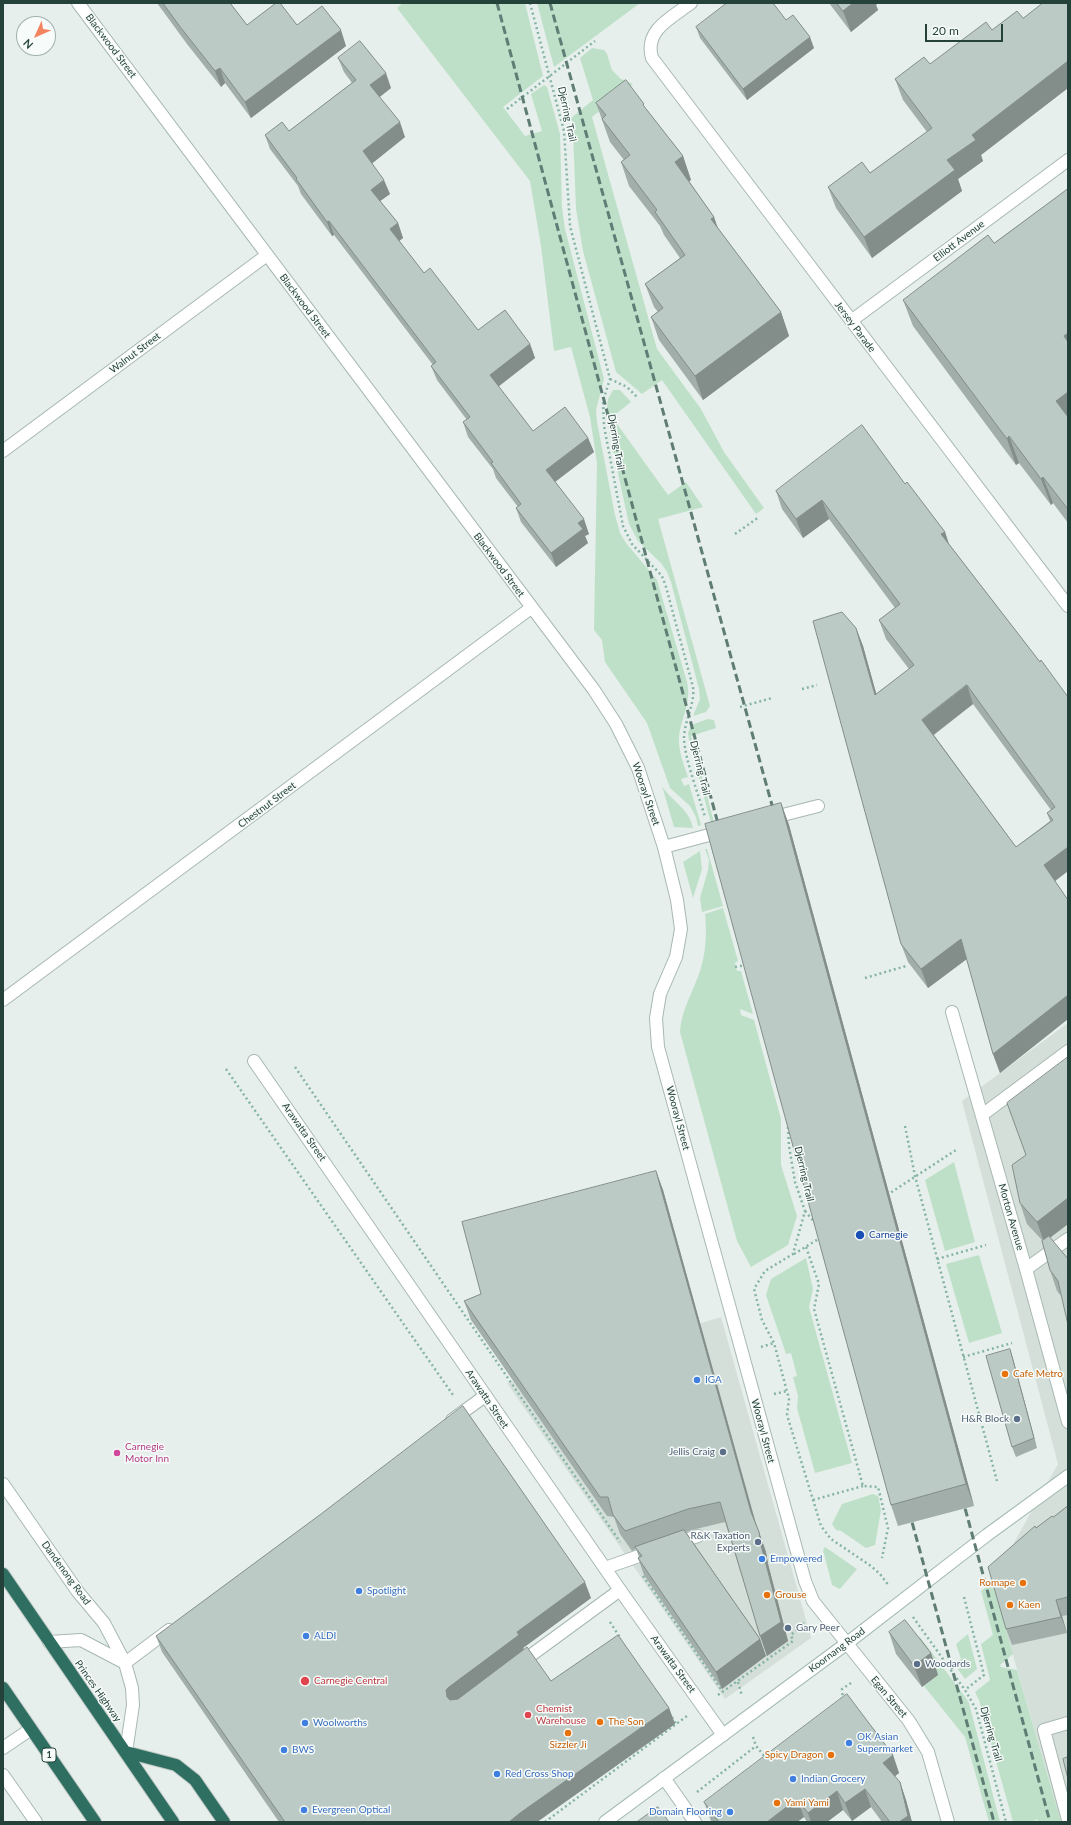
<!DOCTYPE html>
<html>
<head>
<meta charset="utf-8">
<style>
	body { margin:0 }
	#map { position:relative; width:1071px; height:1825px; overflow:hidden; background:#e6efeb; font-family:Lato,sans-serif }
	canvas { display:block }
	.frame { position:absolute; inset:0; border:4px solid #24423a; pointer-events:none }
	.north { position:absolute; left:16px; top:16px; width:40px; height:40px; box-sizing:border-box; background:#f7fbf9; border:1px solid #a3b1ad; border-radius:50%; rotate:225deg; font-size:11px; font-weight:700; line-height:16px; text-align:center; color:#24423a }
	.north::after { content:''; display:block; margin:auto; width:14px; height:18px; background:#f4845f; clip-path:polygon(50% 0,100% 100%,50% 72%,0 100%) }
	.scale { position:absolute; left:925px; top:24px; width:78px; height:18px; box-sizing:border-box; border:2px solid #24423a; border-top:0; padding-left:5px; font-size:12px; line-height:14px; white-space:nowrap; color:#24423a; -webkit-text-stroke:3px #f7fbf9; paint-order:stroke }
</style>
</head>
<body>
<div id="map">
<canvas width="1071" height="1825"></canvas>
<div class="frame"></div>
<div class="north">N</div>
<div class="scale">20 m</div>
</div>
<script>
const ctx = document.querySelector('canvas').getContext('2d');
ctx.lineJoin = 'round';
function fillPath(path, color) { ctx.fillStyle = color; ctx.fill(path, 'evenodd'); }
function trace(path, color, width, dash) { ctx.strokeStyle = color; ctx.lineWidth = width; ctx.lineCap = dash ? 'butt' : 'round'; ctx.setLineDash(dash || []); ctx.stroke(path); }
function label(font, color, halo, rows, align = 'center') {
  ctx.font = font + ' Lato,sans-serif'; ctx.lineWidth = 3; ctx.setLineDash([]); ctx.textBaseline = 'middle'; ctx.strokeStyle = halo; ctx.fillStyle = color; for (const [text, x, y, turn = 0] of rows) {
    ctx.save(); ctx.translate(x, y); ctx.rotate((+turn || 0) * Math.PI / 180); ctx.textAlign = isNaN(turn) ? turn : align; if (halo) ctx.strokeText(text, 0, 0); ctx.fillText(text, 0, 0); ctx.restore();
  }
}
fillPath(new Path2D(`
	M 1068,1023 L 1068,1822 L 1061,1822 L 992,1582 L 1058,1464 L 962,1101 Z
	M 721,1317 L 811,1638 L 725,1699 L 507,1383 Z`), '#d4dfda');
fillPath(new Path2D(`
	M 403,3 L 525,3 L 543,76 L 503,107 L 525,136 L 542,131 L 531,94 L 544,85 L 547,87 L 560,134 L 562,208 L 565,229 L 604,379 L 596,410 L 597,422 L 615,515 L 620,533 L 626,543 L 657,580 L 687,682 C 692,702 681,718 679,737 C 678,750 684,765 688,777 L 681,779 L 684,786 L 689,784 L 701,825 L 698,826 L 696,817 L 690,806 L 670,788 L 647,723 L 605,662 L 602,640 L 594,630 L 597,463 L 590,417 L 571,347 L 554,351 L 541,246 L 530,181 L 397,8 Z
	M 537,3 L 640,3 L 554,67 Z
	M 592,48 L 604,50 L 607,54 L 612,70 L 621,79 L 633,84 L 592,117 L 657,349 L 701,409 L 724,452 L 764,508 L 756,514 L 662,380 L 642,394 L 616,372 L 583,251 L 576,209 L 573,131 L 571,118 L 593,100 L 580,58 Z
	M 613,390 L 620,390 L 631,402 L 612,417 L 668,495 L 686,482 L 703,507 L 658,519 L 710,706 L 706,712 L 693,716 L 700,699 L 699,689 L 671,582 L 667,572 L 661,563 L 638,541 L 629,524 L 609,432 L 607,408 L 608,399 Z
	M 708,719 L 714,720 L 716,728 L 691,736 L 714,822 L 711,823 L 690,746 L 688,733 L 691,725 Z
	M 662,786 C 672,802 689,808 693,828 L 674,827 Z
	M 707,849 L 723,906 L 702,912 L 700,898 L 708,870 L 709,860 L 705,849 Z
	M 700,851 L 702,869 L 693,898 L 683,862 Z
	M 723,908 L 738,961 L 735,963 L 737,971 L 741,971 L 753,1014 L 740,1009 L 741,1015 L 754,1020 L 781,1119 L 781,1165 L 797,1216 L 788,1245 L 751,1267 L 737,1241 L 680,1032 C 681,1011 692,994 699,974 C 706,954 707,935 705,914 Z
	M 954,1162 L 975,1242 L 945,1251 L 925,1180 Z
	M 979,1255 L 1002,1333 L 969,1343 L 946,1264 Z
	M 806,1258 L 813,1289 L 809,1307 L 852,1463 L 815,1473 L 797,1408 L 798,1396 L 793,1377 L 797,1376 L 791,1353 L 786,1354 L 766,1295 L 771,1279 Z
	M 873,1494 L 878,1496 L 881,1510 L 875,1545 L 866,1548 L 841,1531 L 836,1530 L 832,1524 L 842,1504 Z
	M 825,1547 L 857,1569 L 840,1589 L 832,1585 L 823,1550 Z
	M 992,1582 L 1013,1654 L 1000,1665 L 1001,1667 L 1017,1670 L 1061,1822 L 1038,1822 L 1037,1819 L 1033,1822 L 1013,1822 L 979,1700 L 975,1692 L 990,1680 L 981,1644 L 993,1635 L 981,1591 Z
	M 968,1634 L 977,1669 L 965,1679 L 954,1664 L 961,1659 L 956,1644 Z
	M 920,1637 L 966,1698 L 969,1703 L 1000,1822 L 989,1822 L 965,1737 L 924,1686 L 938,1675 L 913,1641 Z`), '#bfe0c8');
const lane = new Path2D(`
	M 771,818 L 818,806
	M 664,847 L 724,831
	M 1026,1269 L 1068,1239
	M 452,1420 L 485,1396
	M 676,1543 L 698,1536
	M 605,1568 L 653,1551
	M 125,1663 L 169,1630
	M 519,1664 L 620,1590
	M 1068,1723 L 1044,1730 L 1068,1820
	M 664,1778 L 695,1822`);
const street = new Path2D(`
	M 78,3 L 594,690 L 616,724 L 638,768 L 664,847 L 677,900 L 681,929 L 676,957 L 660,994 L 656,1018 L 658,1047 L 805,1581 L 813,1601 L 909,1721 L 928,1752 L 948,1822
	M 691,3 C 671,18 644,30 652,58 L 1068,606
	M 851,321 L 1068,160
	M 3,451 L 267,255
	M 3,1000 L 531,608
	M 952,1012 L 1026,1269 L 1068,1422
	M 254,1061 L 620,1590 L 723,1735
	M 982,1115 L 1068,1051
	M 3,1484 L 78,1592 L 104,1623 L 125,1663 L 132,1688 L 133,1705 L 126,1752
	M 49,1642 L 81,1640 L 125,1663
	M 3,1748 L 31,1729
	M 3,1775 L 36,1822`);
const secondary = new Path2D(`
	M 605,1822 L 846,1644 L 987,1535 L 1068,1476`);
const highway = new Path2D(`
	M 3,1574 L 173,1822
	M 3,1688 L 95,1822
	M 126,1752 L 176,1765 L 195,1780 L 224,1822`);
trace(lane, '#a8b8b2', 14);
trace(street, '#a8b8b2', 14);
trace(secondary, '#a4bbb3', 14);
trace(highway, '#c2cac8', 14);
trace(new Path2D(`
	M 530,3 L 564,131 L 570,226 L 610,379 L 603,401 L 604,426 L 623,526 L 632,544 L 662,576 L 666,587 L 693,687 C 695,705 684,721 684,739 C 685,760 699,796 705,817
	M 507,109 L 595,41
	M 610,379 L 627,387 L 638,398
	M 735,534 L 759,517
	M 802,689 L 817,685
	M 740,707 L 772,698
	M 735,967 L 746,965
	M 865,978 L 906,966
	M 295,1067 L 620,1542
	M 226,1069 L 453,1395
	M 905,1126 L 915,1176 L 997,1481
	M 788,1127 L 789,1146 L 795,1182 L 805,1211 L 793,1254 L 765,1271 L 754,1289 L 762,1320 L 774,1343 L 789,1399 L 787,1415 L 821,1526 L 831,1539 L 871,1566 L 880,1574 L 889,1586
	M 887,1195 L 956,1150
	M 805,1211 L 816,1224
	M 806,1247 L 819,1284 L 814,1309 L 863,1486 L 878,1487 L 888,1528 L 882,1558
	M 794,1254 L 820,1238
	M 937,1259 L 986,1245
	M 761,1347 L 774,1343
	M 963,1357 L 1012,1343
	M 774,1394 L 787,1391
	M 813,1500 L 863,1486
	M 643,1576 L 723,1692
	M 964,1597 L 984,1675 L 965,1690
	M 913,1617 L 965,1690 L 976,1709 L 1006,1822
	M 610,1622 L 621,1639
	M 738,1682 L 742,1696
	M 718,1695 L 793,1641 L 791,1635 L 804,1623
	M 843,1700 L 842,1689 L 851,1683
	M 672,1717 L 676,1724
	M 753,1737 L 756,1746 L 766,1758
	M 697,1792 L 756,1746
	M 545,1822 L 687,1716`), '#86b3a5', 2.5, [2, 3]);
trace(lane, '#fff', 12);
trace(street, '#fff', 12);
trace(secondary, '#fff', 12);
trace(highway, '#2f6f62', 12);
trace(new Path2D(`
	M 497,3 L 720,831
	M 550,3 L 775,816
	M 962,1497 L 1050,1822
	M 909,1511 L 994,1822`), '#5f7d75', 3, [8, 4]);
fillPath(new Path2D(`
	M 157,3 L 230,3 L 247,25 L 297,25 L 346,46 L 251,118 L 225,83 L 221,87 L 187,44 Z
	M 829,3 L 878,3 L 876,5 L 878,10 L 851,32 Z
	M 1068,3 L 1068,88 L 981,155 L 983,161 L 958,179 L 962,191 L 872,258 L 836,208 L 828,187 L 870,173 L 927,132 L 903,100 L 895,79 L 930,64 L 992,30 L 1023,18 Z
	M 786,20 L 814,48 L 747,100 L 700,38 L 696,27 Z
	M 338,58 L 391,88 L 379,97 L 405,137 L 372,163 L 390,194 L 380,201 L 398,223 L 403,238 L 399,241 L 424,273 L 478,330 L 530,344 L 535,358 L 498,387 L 533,431 L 588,438 L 594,452 L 555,482 L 589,534 L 585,536 L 588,543 L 556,567 L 521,522 L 516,508 L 518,507 L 496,478 L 493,469 L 468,437 L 463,422 L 467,420 L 437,380 L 431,366 L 433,365 L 334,235 L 332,236 L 301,194 L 298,186 L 270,149 L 265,135 L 289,131 L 352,83 L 344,72 Z
	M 596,103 L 647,110 L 683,156 L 691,180 L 689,181 L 714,217 L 717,227 L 781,312 L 789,336 L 703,400 L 659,340 L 651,317 L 658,312 L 654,307 L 645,284 L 680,258 L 664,235 L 660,226 L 629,186 L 621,162 L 624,160 L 610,142 Z
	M 1068,189 L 1068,523 L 1053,503 L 1051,505 L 1019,463 L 1016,465 L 913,326 L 903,300 L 994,243 Z
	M 905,484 L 945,532 L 949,544 L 1040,662 L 1068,871 L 1055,881 L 1068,900 L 1068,1019 L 1000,1073 L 993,1054 L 967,959 L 928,988 L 908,962 L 901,944 L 856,628 L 863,646 L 876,694 L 909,669 L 886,639 L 879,620 L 895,608 L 829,519 L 803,538 L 782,509 L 776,491 ZM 973,704 L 1051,810 L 1047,813 L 1050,821 L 1016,847 L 934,735 Z
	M 781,803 L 789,825 L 974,1506 L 898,1526 L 891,1505 Z
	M 1068,1057 L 1068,1224 L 1050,1238 L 1061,1296 L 1057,1291 L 1050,1270 L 1042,1240 L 1027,1224 L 1020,1203 L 1026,1155 Z
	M 656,1171 L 663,1190 L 757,1527 L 766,1552 L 768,1564 L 788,1641 L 767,1656 L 725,1522 L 696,1529 L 686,1532 L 760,1639 L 766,1656 L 722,1689 L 644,1575 L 638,1558 L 639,1557 L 636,1549 L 632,1551 L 620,1534 L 614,1517 L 607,1516 L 471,1320 L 464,1301 L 481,1294 Z
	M 1010,1349 L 1013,1359 L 1037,1448 L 1016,1457 L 1012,1447 Z
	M 1068,1506 L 1068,1615 L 1062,1616 L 1067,1633 L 1012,1645 L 1006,1629 L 1036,1528 L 1053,1517 Z
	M 591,1598 L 523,1648 L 524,1650 L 551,1681 L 669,1708 L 675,1724 L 537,1822 L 279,1822 L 162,1652 L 156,1636 Z
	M 889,1632 L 931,1653 L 938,1675 L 922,1687 L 896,1654 Z
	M 893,1755 L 899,1773 L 895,1776 L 900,1782 L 906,1800 L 912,1822 L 882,1822 L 871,1807 L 852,1821 L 843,1810 L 827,1822 L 807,1822 L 804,1817 L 797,1822 L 712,1822 L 711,1821 L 704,1802 Z`), '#a1aea9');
fillPath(new Path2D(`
	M 853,3 L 878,3 L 876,5 L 878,10 L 851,32 L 843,11 Z
	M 341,30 L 346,46 L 251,118 L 245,102 Z
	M 810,37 L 814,48 L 747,100 L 743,89 Z
	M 1068,61 L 1068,88 L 981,155 L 983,161 L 958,179 L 962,191 L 872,258 L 864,237 L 972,135 Z
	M 220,68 L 225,83 L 221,87 L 215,71 Z
	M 386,73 L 391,88 L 376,100 L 370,85 Z
	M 400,122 L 405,137 L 369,166 L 363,151 Z
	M 683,156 L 691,180 L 684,185 L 675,162 Z
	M 384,180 L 390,194 L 376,204 L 371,190 Z
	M 714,217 L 722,240 L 711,219 Z
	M 329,221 L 334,235 L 332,236 L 327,222 Z
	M 398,223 L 403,238 L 395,244 L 390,229 Z
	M 781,312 L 789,336 L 703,400 L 695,376 Z
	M 1068,333 L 1068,347 L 1064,336 Z
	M 530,344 L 535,358 L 495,389 L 490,375 Z
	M 1068,392 L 1068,425 L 1056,401 Z
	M 1009,436 L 1019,463 L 1016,465 L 1007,439 Z
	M 588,438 L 594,452 L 551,485 L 546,470 Z
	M 1043,477 L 1053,503 L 1051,505 L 1041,479 Z
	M 822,500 L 829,519 L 803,538 L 796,519 Z
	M 584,519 L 589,534 L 585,536 L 588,543 L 556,567 L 551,553 L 578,523 Z
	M 945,532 L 951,551 L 941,534 Z
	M 856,628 L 863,646 L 882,714 L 875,695 Z
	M 967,685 L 973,704 L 929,738 L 922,720 Z
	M 781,803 L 789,825 L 974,1506 L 966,1484 Z
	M 1068,847 L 1068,871 L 1051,884 L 1044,865 Z
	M 961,939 L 968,958 L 928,988 L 921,969 Z
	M 1068,995 L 1068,1019 L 1000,1073 L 993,1054 Z
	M 656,1171 L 663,1190 L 758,1532 L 751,1512 Z
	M 1068,1198 L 1068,1224 L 1044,1242 L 1037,1222 Z
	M 1010,1349 L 1013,1359 L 1037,1448 L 1034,1438 Z
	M 759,1532 L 766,1552 L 768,1564 L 788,1641 L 767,1656 L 760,1636 L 761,1545 Z
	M 585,1582 L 591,1598 L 523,1648 L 525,1651 L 452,1706 L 447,1697 L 446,1690 L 449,1687 L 517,1632 Z
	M 1056,1600 L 1062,1616 L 1067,1633 L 1061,1617 Z
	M 760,1639 L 766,1656 L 722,1689 L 716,1672 Z
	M 931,1653 L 938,1675 L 922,1687 L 914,1666 Z
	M 669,1708 L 675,1724 L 537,1822 L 509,1822 L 520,1813 Z
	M 893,1755 L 899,1773 L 889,1781 L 883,1763 Z
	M 900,1782 L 906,1800 L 912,1822 L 899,1822 Z
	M 865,1789 L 871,1807 L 852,1821 L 845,1803 Z
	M 837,1791 L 843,1810 L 827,1822 L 811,1822 L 808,1813 Z
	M 797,1799 L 804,1817 L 797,1822 L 767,1822 Z`), '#838d89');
const building = new Path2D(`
	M 163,3 L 230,3 L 247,25 L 276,3 L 280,3 L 297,25 L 322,6 L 341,30 L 245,102 L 220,68 L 215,71 L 181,28 Z
	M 727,3 L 773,3 L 786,20 L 793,15 L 810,37 L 743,89 L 696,27 Z
	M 837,3 L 853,3 L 843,11 Z
	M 1043,3 L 1068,3 L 1068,61 L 972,135 L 976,140 L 947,160 L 955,170 L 864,237 L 828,187 L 862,162 L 870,173 L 932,128 L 895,79 L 924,57 L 930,64 L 986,22 L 992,30 L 1017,11 L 1023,18 Z
	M 360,41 L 386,73 L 370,85 L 400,122 L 363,151 L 384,180 L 371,190 L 398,223 L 390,229 L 424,273 L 430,268 L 478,330 L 505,310 L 530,344 L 490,375 L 533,431 L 565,407 L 588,438 L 546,470 L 584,519 L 578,523 L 583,529 L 551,553 L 516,508 L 521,504 L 491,463 L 493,462 L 463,422 L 470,417 L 431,366 L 436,362 L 329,221 L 327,222 L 296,179 L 297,178 L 265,135 L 282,122 L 289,131 L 356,80 L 338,58 Z
	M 626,80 L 644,104 L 643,105 L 683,156 L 675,162 L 714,217 L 711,219 L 781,312 L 695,376 L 651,317 L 663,308 L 645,284 L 685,255 L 655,212 L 657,210 L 621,162 L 630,155 L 602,119 L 606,115 L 596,103 Z
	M 1068,189 L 1068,333 L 1064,336 L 1068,342 L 1068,392 L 1056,401 L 1068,417 L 1068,508 L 1067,508 L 1043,477 L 1041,479 L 1009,436 L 1007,439 L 903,300 L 988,235 L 994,243 Z
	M 862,425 L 905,484 L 907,482 L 945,532 L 941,534 L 1040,662 L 1041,660 L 1068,697 L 1068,847 L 1044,865 L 1068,900 L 1068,995 L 993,1054 L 961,939 L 921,969 L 901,944 L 813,621 L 842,612 L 856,628 L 875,695 L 914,665 L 879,620 L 900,604 L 822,500 L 796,519 L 776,491 ZM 967,685 L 1055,807 L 1047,813 L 1053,820 L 1016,847 L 922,720 Z
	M 781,803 L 966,1484 L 891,1505 L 705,824 Z
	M 1068,1057 L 1068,1198 L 1037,1222 L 1020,1203 L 1012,1165 L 1026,1155 L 1007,1103 Z
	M 656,1171 L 751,1512 L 759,1532 L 761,1545 L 781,1622 L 760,1636 L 720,1502 L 688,1509 L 625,1531 L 613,1515 L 608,1497 L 600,1497 L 464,1301 L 481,1294 L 462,1222 Z
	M 1049,1236 L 1068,1259 L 1068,1325 L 1058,1281 L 1050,1270 L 1042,1241 Z
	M 1010,1349 L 1034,1438 L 1012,1447 L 986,1356 Z
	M 463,1406 L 585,1582 L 517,1632 L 519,1635 L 449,1687 L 446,1690 L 447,1697 L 450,1700 L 458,1699 L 527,1647 L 551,1681 L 618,1635 L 669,1708 L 520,1813 L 509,1822 L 285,1822 L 156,1636 L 321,1514 Z
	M 1068,1506 L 1068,1597 L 1056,1600 L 1061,1617 L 1006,1629 L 988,1567 L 1035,1526 L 1036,1528 L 1052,1516 L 1053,1517 Z
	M 684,1530 L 760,1639 L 716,1672 L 638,1558 L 642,1556 L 635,1547 Z
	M 905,1620 L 931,1653 L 914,1666 L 889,1632 Z
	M 847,1694 L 893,1755 L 883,1763 L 900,1782 L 908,1816 L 899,1822 L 890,1822 L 865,1789 L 845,1803 L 837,1791 L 808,1813 L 797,1799 L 767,1822 L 719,1822 L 704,1802 Z
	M 1068,1757 L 1068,1779 L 1063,1759 Z
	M 658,1807 L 669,1822 L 637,1822 Z`);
fillPath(building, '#bbcac4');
trace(building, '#838d89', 1);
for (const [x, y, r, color] of [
	[860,1235,5,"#1a4fb4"],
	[1005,1374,4,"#e8710a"],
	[697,1380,4,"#3f7fe0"],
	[1017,1419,4,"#5c6f8a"],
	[723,1452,4,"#5c6f8a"],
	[117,1453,4,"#d1479c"],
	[758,1542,4,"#5c6f8a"],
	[762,1559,4,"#3f7fe0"],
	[1023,1583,4,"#e8710a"],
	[359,1591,4,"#3f7fe0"],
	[767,1595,4,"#e8710a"],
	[1010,1605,4,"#e8710a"],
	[788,1628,4,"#5c6f8a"],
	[306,1636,4,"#3f7fe0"],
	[917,1664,4,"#5c6f8a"],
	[305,1681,5,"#e0444e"],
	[528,1715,4,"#e0444e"],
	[600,1722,4,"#e8710a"],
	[305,1723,4,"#3f7fe0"],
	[568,1733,4,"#e8710a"],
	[849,1743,4,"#3f7fe0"],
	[284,1750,4,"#3f7fe0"],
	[831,1755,4,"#e8710a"],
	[497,1774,4,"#3f7fe0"],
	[793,1779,4,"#3f7fe0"],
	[777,1803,4,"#e8710a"],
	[304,1810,4,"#3f7fe0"],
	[730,1812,4,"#3f7fe0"]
]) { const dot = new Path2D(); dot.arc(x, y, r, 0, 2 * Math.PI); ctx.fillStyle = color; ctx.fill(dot); trace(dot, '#f7fbf9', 1.5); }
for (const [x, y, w] of [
	[49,1755,14]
]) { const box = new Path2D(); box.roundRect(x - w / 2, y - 7, w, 14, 3); ctx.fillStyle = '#f7fbf9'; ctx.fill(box); trace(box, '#24423a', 1); }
label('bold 9px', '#24423a', null, [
	["1",49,1755]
]);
label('10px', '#24423a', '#f7fbf9', [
	["Blackwood Street",111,46,53],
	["Djerring Trail",567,114,78],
	["Elliott Avenue",959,241,-37],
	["Blackwood Street",305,306,53],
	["Jersey Parade",855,327,53],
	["Walnut Street",135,353,-37],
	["Djerring Trail",616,442,80],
	["Blackwood Street",499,565,53],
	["Djerring Trail",700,768,76],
	["Woorayl Street",646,794,71],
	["Chestnut Street",267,805,-37],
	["Woorayl Street",678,1118,75],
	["Arawatta Street",304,1132,55],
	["Djerring Trail",804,1174,77],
	["Morton Avenue",1011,1217,74],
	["Arawatta Street",487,1399,56],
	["Woorayl Street",763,1431,75],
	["Dandenong Road",66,1573,54],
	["Koornang Road",837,1650,-37],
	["Arawatta Street",673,1664,54],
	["Princes Highway",98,1691,55],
	["Egan Street",889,1697,50],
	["Djerring Trail",991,1734,74]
]);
label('10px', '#164399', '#f7fbf9', [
	["Carnegie",869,1235]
], 'left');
label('10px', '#c56008', '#f7fbf9', [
	["Cafe Metro",1013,1374],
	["Romape",1015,1583,"right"],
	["Grouse",775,1595],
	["Kaen",1018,1605],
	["The Son",608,1722],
	["Sizzler Ji",568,1745,"center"],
	["Spicy Dragon",823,1755,"right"],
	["Yami Yami",785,1803]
], 'left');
label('10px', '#366cbe', '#f7fbf9', [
	["IGA",705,1380],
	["Empowered",770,1559],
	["Spotlight",367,1591],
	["ALDI",314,1636],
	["Woolworths",313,1723],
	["OK Asian",857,1737],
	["Supermarket",857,1749],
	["BWS",292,1750],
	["Red Cross Shop",505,1774],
	["Indian Grocery",801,1779],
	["Evergreen Optical",312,1810],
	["Domain Flooring",722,1812,"right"]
], 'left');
label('10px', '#4e5e75', '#f7fbf9', [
	["H&R Block",1009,1419],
	["Jellis Craig",715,1452],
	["R&K Taxation",750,1536],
	["Experts",750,1548],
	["Gary Peer",796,1628,"left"],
	["Woodards",925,1664,"left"]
], 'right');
label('10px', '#b23c85', '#f7fbf9', [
	["Carnegie",125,1447],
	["Motor Inn",125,1459]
], 'left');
label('10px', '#be3a42', '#f7fbf9', [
	["Carnegie Central",314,1681],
	["Chemist",536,1709],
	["Warehouse",536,1721]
], 'left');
</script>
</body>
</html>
